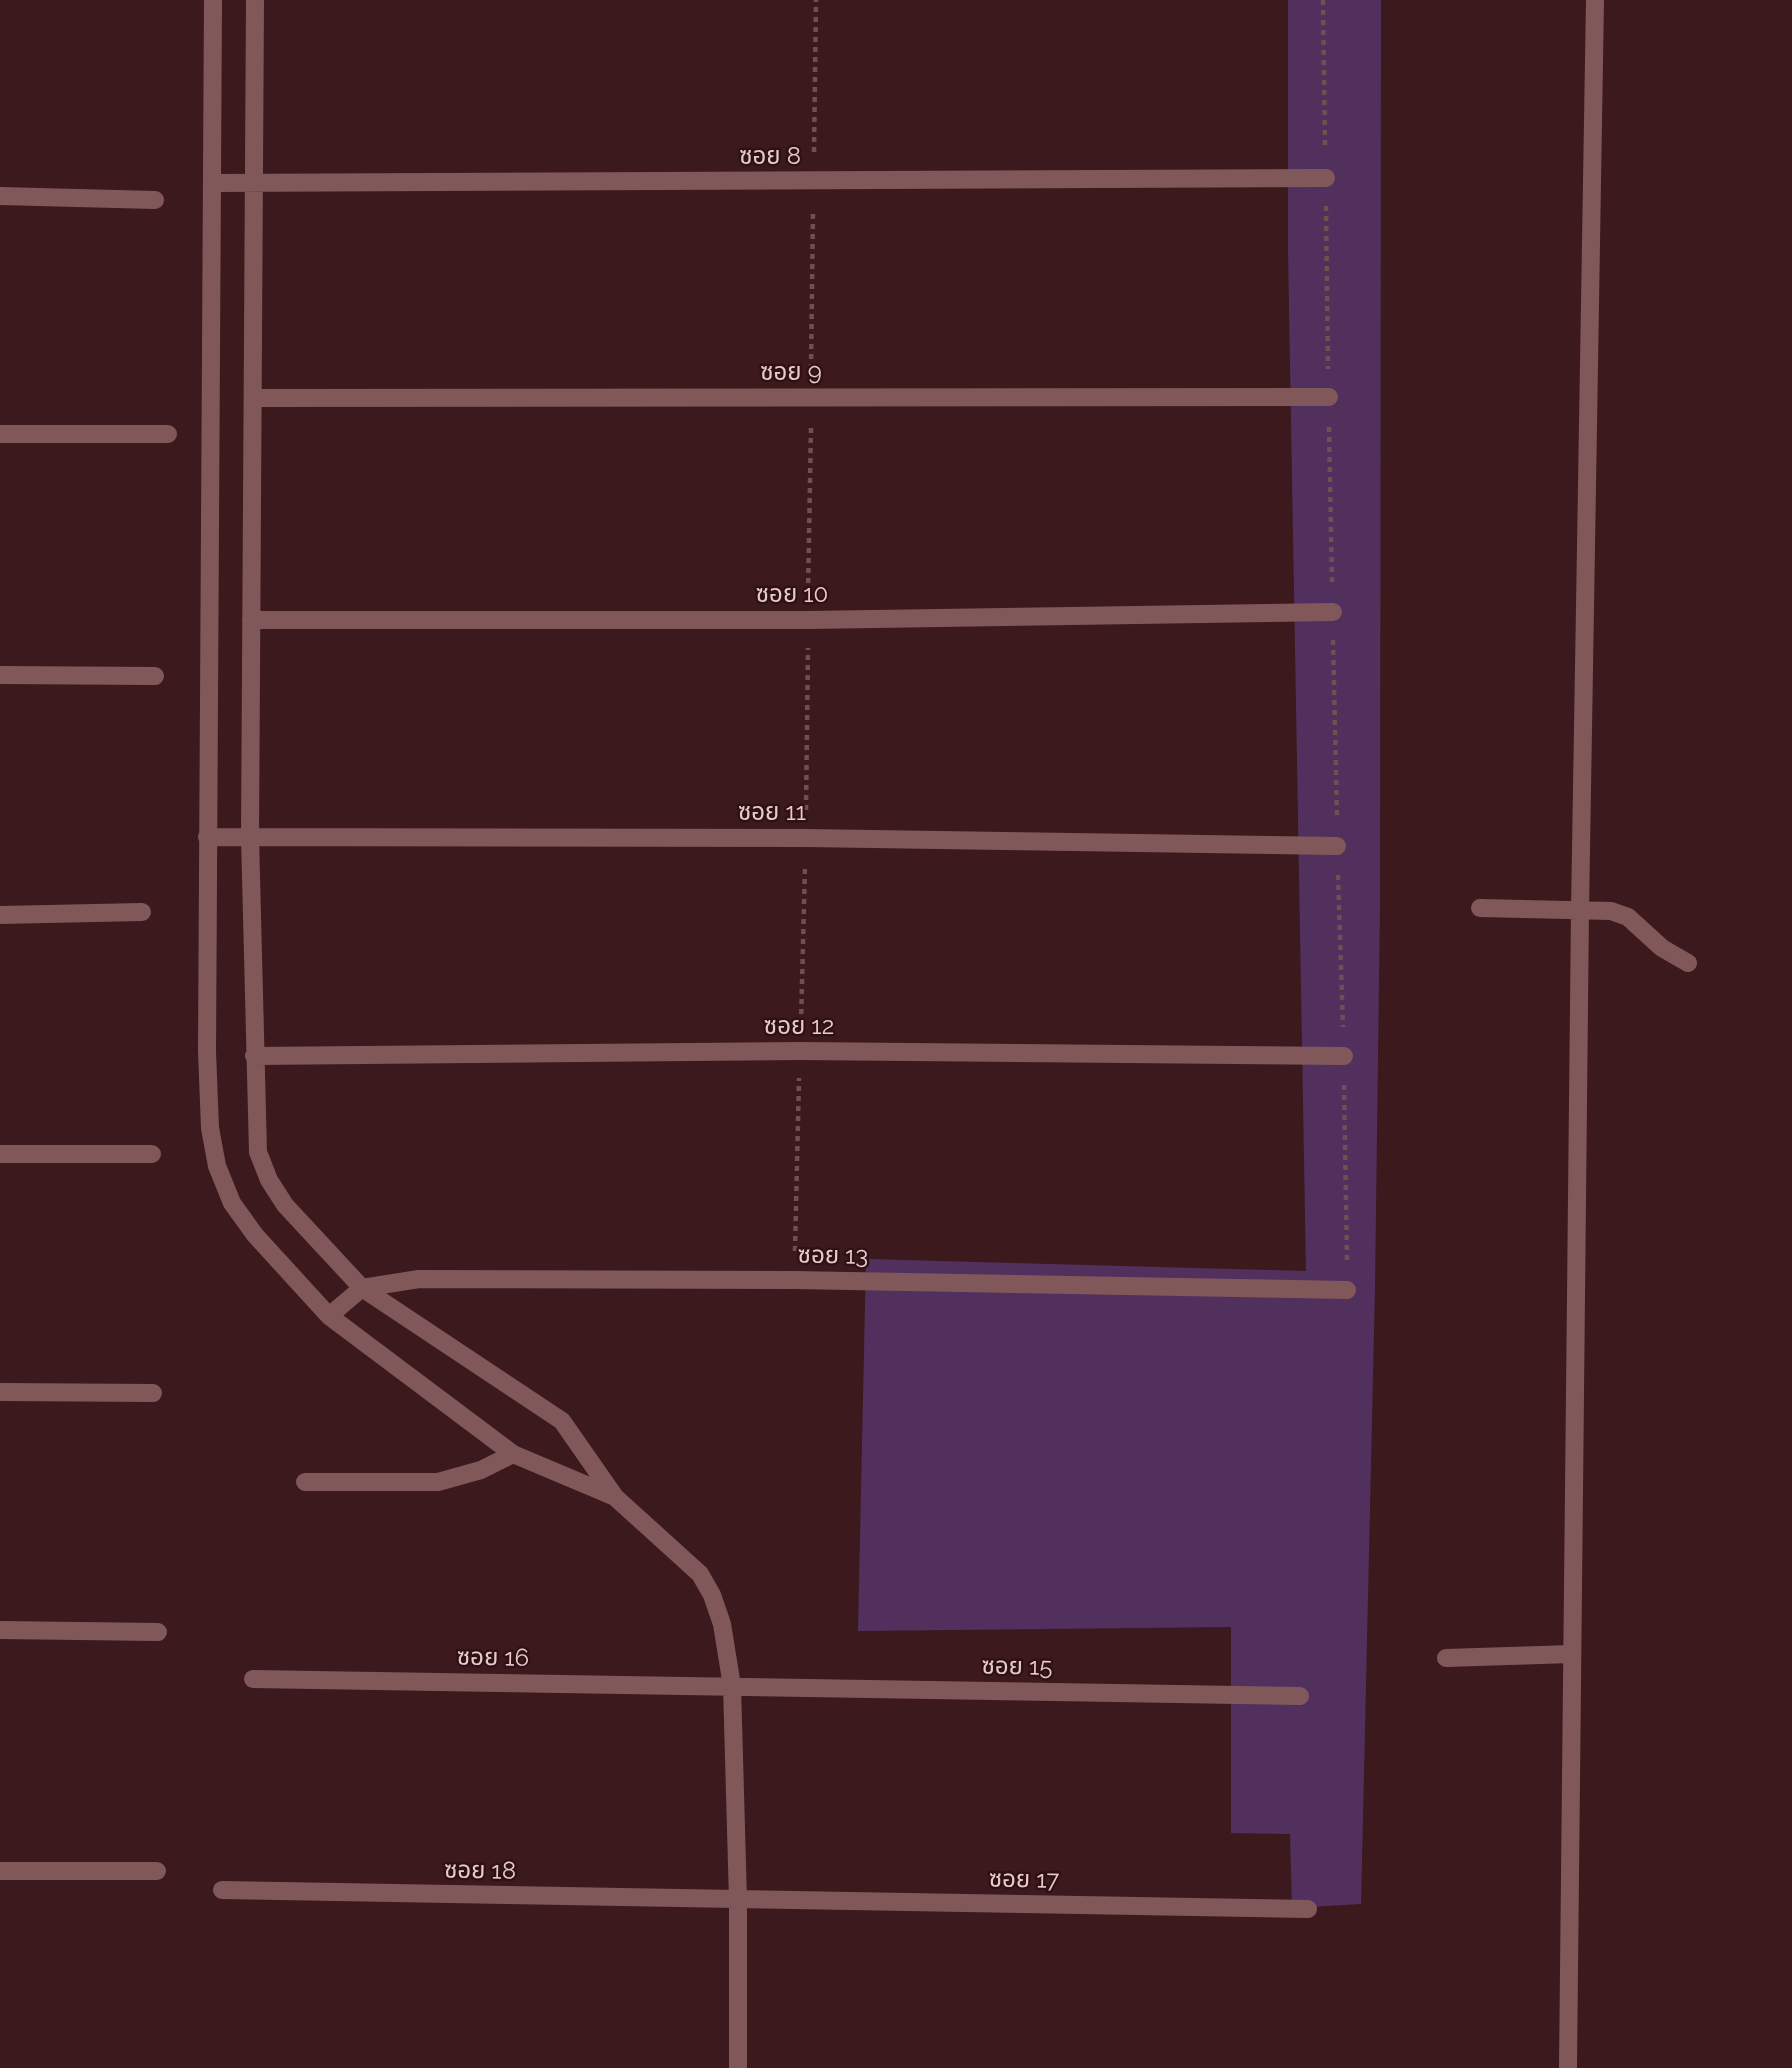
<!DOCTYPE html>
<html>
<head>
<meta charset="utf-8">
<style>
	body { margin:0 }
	canvas { display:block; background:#3c191d }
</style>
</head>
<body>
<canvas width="1792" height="2068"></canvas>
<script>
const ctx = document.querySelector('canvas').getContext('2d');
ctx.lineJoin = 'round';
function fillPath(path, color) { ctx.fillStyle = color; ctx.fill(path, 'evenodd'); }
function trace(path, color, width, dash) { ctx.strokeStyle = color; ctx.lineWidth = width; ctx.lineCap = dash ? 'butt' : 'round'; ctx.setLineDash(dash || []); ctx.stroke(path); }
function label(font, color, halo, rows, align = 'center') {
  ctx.font = font + ' Raleway,"Noto Sans Thai",sans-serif'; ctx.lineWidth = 5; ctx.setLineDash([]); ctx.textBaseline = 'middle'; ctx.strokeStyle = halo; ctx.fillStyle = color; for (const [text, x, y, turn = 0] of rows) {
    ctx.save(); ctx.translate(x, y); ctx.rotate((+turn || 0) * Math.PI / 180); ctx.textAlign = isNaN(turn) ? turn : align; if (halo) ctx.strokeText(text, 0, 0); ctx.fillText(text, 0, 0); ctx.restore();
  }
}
fillPath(new Path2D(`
	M 1288,0 L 1381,0 L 1380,902 L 1375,1286 L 1361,1904 L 1292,1908 L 1290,1834 L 1231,1833 L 1231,1627 L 858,1631 L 866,1259 L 1306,1271 L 1288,250 Z`), '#51305e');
trace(new Path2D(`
	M 1323,0 L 1325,148
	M 814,152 L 816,0
	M 1326,206 L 1328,369
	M 811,369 L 813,210
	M 1329,427 L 1332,582
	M 808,593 L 811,427
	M 1333,640 L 1337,817
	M 806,810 L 808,648
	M 1338,875 L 1343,1027
	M 801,1024 L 805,865
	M 1344,1085 L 1347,1261
	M 795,1251 L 799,1078`), '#6f4f52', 4.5, [5, 5]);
trace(new Path2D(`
	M 1480,908 L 1611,911 L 1628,917 L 1662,948 L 1688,963
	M 1568,2068 L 1580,910 L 1595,0`), '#81585a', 18);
trace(new Path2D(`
	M 213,0 L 207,1051 L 210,1128 L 217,1166 L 232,1203 L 255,1235 L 329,1316 L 513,1454 L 615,1497
	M 255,0 L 250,837 L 258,1152 L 269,1180 L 285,1205 L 362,1288 L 562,1421 L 615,1497 L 700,1574 L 712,1595 L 722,1624 L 732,1686 L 738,1900 L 738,2068
	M 214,183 L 1326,178
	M 0,196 L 155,200
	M 254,398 L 1329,397
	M 0,434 L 168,434
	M 251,620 L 808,620 L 1333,612
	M 0,675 L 155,676
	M 207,837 L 806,838 L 1337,846
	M 0,915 L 142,912
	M 254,1056 L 800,1051 L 1344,1056
	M 0,1154 L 152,1154
	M 329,1316 L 362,1288 L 419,1279 L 794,1280 L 1347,1290
	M 0,1392 L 153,1393
	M 305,1482 L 438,1482 L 481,1470 L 513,1454
	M 0,1630 L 158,1632
	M 1446,1658 L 1572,1654
	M 253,1679 L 1300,1696
	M 0,1871 L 157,1871
	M 222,1890 L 1308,1909`), '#81585a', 18);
label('24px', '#e4cccd', '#311014', [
	["ซอย 8",770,157],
	["ซอย 9",791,373],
	["ซอย 10",792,595],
	["ซอย 11",772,813],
	["ซอย 12",799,1027],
	["ซอย 13",833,1256,1],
	["ซอย 16",493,1658,1],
	["ซอย 15",1017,1667,1],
	["ซอย 18",480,1871,1],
	["ซอย 17",1024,1880,1]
]);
</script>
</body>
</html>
